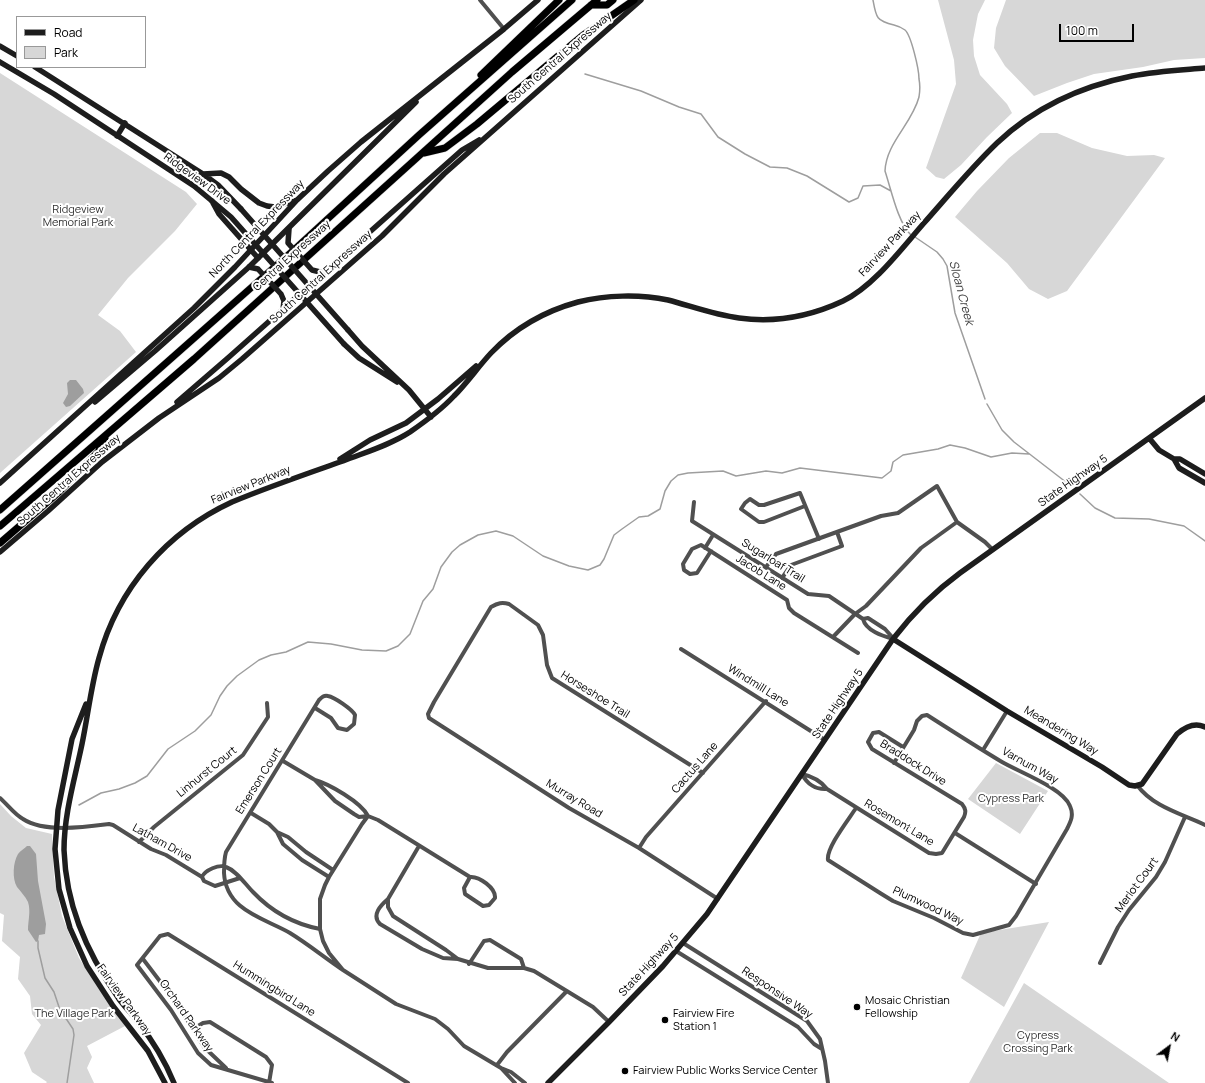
<!DOCTYPE html>
<html>
<head>
<meta charset="utf-8">
<style>
	body { margin:0 }
	#map { position:relative; width:1205px; height:1083px; overflow:hidden; background:#fff; font-family:Manrope,sans-serif }
	canvas { display:block }
	.legend { position:absolute; left:16px; top:16px; width:130px; height:52px; box-sizing:border-box; background:#fff; border:1px solid #999; margin:0; padding:5px 7px; list-style:none; font-size:12px; color:#000 }
	.legend li { display:flex; align-items:center; gap:8px; height:20px }
	.legend b { width:20px; border:1px solid #999 }
	.north { position:absolute; left:1149px; top:1027px; width:40px; height:40px; -webkit-text-stroke:3px #fff; paint-order:stroke; rotate:32deg; font-size:11px; font-weight:700; line-height:16px; text-align:center; color:#000 }
	.north::after { content:''; display:block; margin:auto; width:14px; height:18px; background:#000; clip-path:polygon(50% 0,100% 100%,50% 72%,0 100%) }
	.scale { position:absolute; left:1059px; top:24px; width:75px; height:18px; box-sizing:border-box; border:2px solid #000; border-top:0; padding-left:5px; font-size:12px; line-height:14px; white-space:nowrap; color:#000; -webkit-text-stroke:3px #fff; paint-order:stroke }
</style>
</head>
<body>
<div id="map">
<canvas width="1205" height="1083"></canvas>
<ul class="legend">
<li><b style="height:5px;background:#1d1d1d"></b>Road</li>
<li><b style="height:11px;background:#d7d7d7"></b>Park</li>
</ul>
<div class="north">N</div>
<div class="scale">100 m</div>
</div>
<script>
const ctx = document.querySelector('canvas').getContext('2d');
ctx.lineJoin = 'round';
function fillPath(path, color) { ctx.fillStyle = color; ctx.fill(path, 'evenodd'); }
function trace(path, color, width, dash) { ctx.strokeStyle = color; ctx.lineWidth = width; ctx.lineCap = dash ? 'butt' : 'round'; ctx.setLineDash(dash || []); ctx.stroke(path); }
function label(font, color, halo, rows, align = 'center') {
  ctx.font = font + ' Manrope,sans-serif'; ctx.lineWidth = 4; ctx.setLineDash([]); ctx.textBaseline = 'middle'; ctx.strokeStyle = halo; ctx.fillStyle = color; for (const [text, x, y, turn = 0] of rows) {
    ctx.save(); ctx.translate(x, y); ctx.rotate((+turn || 0) * Math.PI / 180); ctx.textAlign = isNaN(turn) ? turn : align; if (halo) ctx.strokeText(text, 0, 0); ctx.fillText(text, 0, 0); ctx.restore();
  }
}
fillPath(new Path2D(`
	M 938,0 L 985,0 L 978,14 L 973,40 L 974,56 L 980,75 L 1007,104 L 1012,113 L 987,137 L 961,165 L 944,179 L 936,177 L 926,168 L 956,84 L 954,60 Z
	M 1006,0 L 1205,0 L 1205,58 L 1174,60 L 1143,67 L 1094,74 L 1067,83 L 1034,96 L 1005,66 L 994,48 L 996,28 Z
	M 0,73 L 186,192 L 197,204 L 175,231 L 128,278 L 98,315 L 120,331 L 136,352 L 0,473 Z
	M 1040,133 L 1057,133 L 1092,148 L 1127,156 L 1154,155 L 1165,158 L 1067,291 L 1048,299 L 1029,289 L 1007,263 L 955,217 L 977,191 L 1009,158 Z
	M 996,763 L 1048,791 L 1020,834 L 968,799 Z
	M 0,804 L 11,816 L 26,828 L 52,834 L 54,877 L 62,916 L 79,958 L 109,1004 L 125,1026 L 87,1046 L 92,1057 L 87,1068 L 94,1083 L 46,1083 L 47,1082 L 32,1072 L 24,1053 L 41,1025 L 32,1014 L 30,996 L 18,979 L 20,957 L 2,941 L 4,915 L 0,913 Z
	M 1049,922 L 1004,1007 L 961,978 L 981,933 Z
	M 1024,983 L 1169,1083 L 969,1083 Z`), '#d7d7d7');
fillPath(new Path2D(`
	M 70,380 L 76,380 L 83,389 L 84,393 L 70,406 L 66,407 L 63,403 L 68,394 L 67,383 Z
	M 27,846 L 30,846 L 36,854 L 38,881 L 46,924 L 45,934 L 39,935 L 38,941 L 36,942 L 28,930 C 28,921 31,911 28,902 C 25,896 21,892 17,887 C 12,879 13,862 18,854 C 20,851 25,848 27,846 Z`), '#9e9e9e');
trace(new Path2D(`
	M 873,0 C 876,17 876,21 894,25 C 898,26 901,27 905,30 C 911,35 919,69 919,79 C 920,84 920,91 919,97 C 912,124 886,143 885,171 C 891,189 898,223 911,235
	M 585,74 L 641,91 L 679,107 L 701,114 L 718,137 L 745,154 L 770,167 L 787,168 L 807,176 L 849,202 L 858,198 L 863,186 L 880,185 L 891,191
	M 915,237 L 937,252 L 943,259 L 947,266 L 955,313 L 985,399
	M 987,404 L 1002,430 L 1014,442 L 1071,486
	M 1080,494 L 1095,508 L 1115,518 L 1149,519 L 1184,526 L 1205,541
	M 79,805 L 101,793 L 119,789 L 135,783 L 147,776 L 168,749 L 195,731 L 211,715 L 220,696 L 227,686 L 237,676 L 259,660 L 271,655 L 286,652 L 308,642 L 331,644 L 362,650 L 386,651 L 398,646 L 410,634 L 423,601 L 433,589 L 441,567 L 452,552 L 460,545 L 478,535 L 496,531 L 513,536 L 543,556 L 569,566 L 588,570 L 600,565 L 604,559 L 614,535 L 622,529 L 639,517 L 648,516 L 660,509 L 665,491 L 671,481 L 678,475 L 688,473 L 723,471 L 736,476 L 766,471 L 782,473 L 800,468 L 882,478 L 891,471 L 893,462 L 903,455 L 938,449 L 950,445 L 965,448 L 991,457 L 1012,453 L 1029,454
	M 38,941 L 38,948 L 45,978 L 54,992 L 61,1013 L 67,1020 L 73,1029 L 74,1035 L 67,1083`), '#9e9e9e', 1.5);
const highway = new Path2D(`
	M 591,5 L 607,5 L 613,0
	M 481,75 L 559,0
	M 424,153 L 445,148 L 477,124 L 582,36 L 634,0
	M 0,510 L 296,248 L 419,135 L 572,0
	M 0,526 L 194,359 L 512,72 L 597,0
	M 0,543 L 59,492 L 98,452 L 105,438`);
trace(highway, '#dbdbdb', 8);
trace(new Path2D(`
	M 480,0 L 504,29
	M 694,502 L 692,521 L 808,594 L 829,596 L 863,619 C 866,631 883,636 893,639
	M 805,506 L 764,522 L 759,522 L 741,509 L 745,503 L 750,499 L 759,505 L 764,505 L 800,493 L 819,539
	M 705,548 L 713,535
	M 711,551 L 697,573 L 690,574 L 684,570 L 683,564 L 692,549 L 701,545 L 787,600 L 789,608 L 794,613 L 858,653
	M 766,567 L 776,554 L 881,516 L 898,513 L 937,486 L 957,522 L 985,542 L 992,549
	M 782,578 L 791,565 L 842,546 L 837,532
	M 863,619 L 868,618 L 885,629 L 893,638
	M 833,637 L 855,614 L 866,606 L 921,548 L 957,522
	M 681,649 L 825,740
	M 315,708 L 331,718 L 338,728 L 347,730 L 354,724 L 355,715 C 352,709 334,697 328,696 C 324,695 322,697 319,700 L 226,852 C 224,859 224,866 224,873 C 226,911 264,918 290,933 C 308,944 325,958 343,970
	M 983,750 L 1007,711
	M 283,761 L 315,780 L 335,801 L 354,814 L 359,817 L 368,816 L 378,820 L 470,877 C 479,876 496,888 495,898 L 489,905 L 483,906 L 465,894 L 464,888 L 470,877
	M 703,773 L 552,678 L 547,665 L 543,635 L 538,625 L 509,604 C 502,602 498,603 491,607 L 434,702 L 428,714 L 429,718 L 569,808 L 639,848 L 718,899
	M 802,774 C 811,776 821,781 827,789 L 929,853 L 936,854 L 942,853 L 964,817 C 966,812 966,809 962,804 L 872,749 L 868,742 L 873,733 L 879,732 L 903,747
	M 802,774 C 807,784 816,790 827,789
	M 315,780 C 329,784 361,802 368,816
	M 1137,785 C 1153,807 1182,814 1205,825
	M 0,798 C 8,805 14,814 23,819 C 44,833 86,827 109,824 L 113,825 L 151,849 L 166,855 L 202,877
	M 856,808 C 849,819 826,848 828,860 L 880,893 L 893,901 L 934,918 L 963,933 L 973,935 L 1009,925 L 1016,916 L 1067,829 C 1071,821 1074,815 1070,806 C 1063,788 1019,772 1002,762 C 977,747 952,731 927,715 L 922,716 L 917,721 L 914,730 L 894,763
	M 251,813 L 269,824 L 277,832 L 283,844 L 302,860 L 329,877
	M 368,816 L 362,824 L 329,877 L 325,885 L 320,899 L 320,929 L 323,941 L 329,953 L 343,970 L 396,1004 L 435,1019 L 448,1029 L 464,1046 L 501,1068 L 511,1072 L 525,1083
	M 277,832 L 288,837 L 306,852 L 333,870
	M 955,833 L 1036,884
	M 139,842 L 154,827 L 243,755 L 268,717 L 267,703
	M 419,846 L 388,899 C 381,905 371,915 380,924 L 422,949 L 443,958 L 458,959 L 488,968 L 524,968 L 534,971 L 593,1007 L 609,1022
	M 639,848 L 646,837 L 766,701
	M 240,878 L 215,886 L 204,881 L 202,877 C 205,870 219,864 226,867 C 237,871 245,884 253,892 C 271,911 294,924 320,929
	M 388,899 L 388,907 L 393,916 L 446,950 L 458,959
	M 683,943 L 807,1021 L 820,1039 L 825,1061 L 828,1083
	M 676,951 L 798,1027 L 814,1044 L 822,1049
	M 143,959 L 178,1005 L 204,1047 L 226,1068
	M 1100,963 L 1118,927 L 1129,910 L 1156,877 L 1165,862 L 1185,817
	M 469,964 L 484,941 L 490,940 L 521,959 L 524,968
	M 193,1029 L 203,1023 L 210,1022 L 266,1057 L 272,1065 L 269,1083
	M 497,1065 L 507,1052 L 567,991
	M 501,1068 L 515,1083
	M 272,1083 L 211,1065 L 198,1053 L 171,1010 L 137,965 L 160,936 L 168,934 L 408,1083`), '#505050', 4);
trace(new Path2D(`
	M 0,46 L 17,56
	M 0,62 L 54,94 L 194,186 L 212,201
	M 35,67 L 203,174 L 218,185 L 241,209
	M 117,136 L 125,123
	M 203,174 L 221,173 L 229,177 L 241,189 L 259,203 L 267,206 L 275,207 L 297,200
	M 348,330 L 362,346 L 409,390 L 431,417
	M 344,344 L 359,358 L 397,382
	M 95,402 L 155,351 L 249,267 L 416,102
	M 177,402 L 229,357 L 462,150 L 479,140
	M 1149,438 L 1159,450 L 1174,459 L 1179,468 L 1205,483
	M 340,459 L 370,440 L 406,423 L 438,399 L 476,366
	M 1174,459 L 1180,459 L 1205,474
	M 0,483 L 194,308 L 235,267 L 297,200 L 328,171 L 361,142 L 504,29 L 538,0
	M 0,552 L 48,511 L 102,462 L 159,418 L 219,378 L 242,359 L 382,236 L 444,174 L 641,0
	M 893,639 L 1007,711 L 1102,767 L 1129,785 L 1135,786 L 1142,784 L 1177,734 C 1185,727 1195,722 1205,727
	M 86,704 L 72,739 L 58,810 L 55,849 L 59,889 L 70,928 L 87,966 L 113,1006 L 148,1051 L 165,1083
	M 174,1083 C 165,1061 153,1041 138,1022 C 132,1014 125,1007 119,999 C 103,976 89,952 79,925 C 70,901 65,876 64,850 C 64,814 75,778 82,744 C 88,715 91,686 99,658 C 118,588 167,532 232,502 C 268,487 306,474 343,461 C 366,452 390,445 410,432 C 426,421 441,410 454,396 C 467,383 478,367 491,353 C 514,329 545,311 578,302 C 606,295 639,294 668,300 C 691,306 715,315 739,318 C 775,323 811,316 843,301 C 874,286 902,248 924,223 C 948,196 971,168 997,143 C 1034,108 1082,86 1132,76 C 1156,71 1181,70 1205,68
	M 548,1083 L 609,1022 L 663,966 L 707,914 L 893,639 C 913,613 934,592 960,573 L 1205,398`), '#1d1d1d', 5.5);
trace(highway, '#000', 7);
trace(new Path2D(`
	M 212,201 L 231,217 L 344,344
	M 213,203 L 219,214 L 258,258
	M 241,209 L 348,330
	M 289,229 L 288,243 L 312,270 L 324,273
	M 249,267 L 258,269 L 281,294 L 284,301 L 283,309`), '#1d1d1d', 5.5);
for (const [x, y, r, color] of [
	[857,1007,4,"#000"],
	[665,1020,4,"#000"],
	[625,1071,4,"#000"]
]) { const dot = new Path2D(); dot.arc(x, y, r, 0, 2 * Math.PI); ctx.fillStyle = color; ctx.fill(dot); trace(dot, '#fff', 1.5); }
label('11px', '#000', '#fff', [
	["South Central Expressway",560,58,-41],
	["Ridgeview Drive",197,179,36],
	["North Central Expressway",257,229,-46],
	["Fairview Parkway",890,244,-47],
	["Central Expressway",292,256,-42],
	["South Central Expressway",321,277,-42],
	["South Central Expressway",69,480,-41],
	["State Highway 5",1073,481,-35],
	["Fairview Parkway",251,485,-22],
	["Sugarloaf Trail",773,561,32],
	["Jacob Lane",761,573,32],
	["Windmill Lane",758,686,32],
	["Horseshoe Trail",595,695,32],
	["State Highway 5",838,704,-56],
	["Meandering Way",1061,731,31],
	["Braddock Drive",913,763,32],
	["Varnum Way",1030,766,29],
	["Cactus Lane",695,768,-49],
	["Linhurst Court",207,772,-39],
	["Emerson Court",259,781,-58],
	["Murray Road",574,799,31],
	["Rosemont Lane",899,823,31],
	["Latham Drive",162,843,29],
	["Merlot Court",1137,885,-54],
	["Plumwood Way",928,906,25],
	["State Highway 5",649,965,-47],
	["Hummingbird Lane",274,989,32],
	["Responsive Way",777,993,34],
	["Fairview Parkway",124,1000,54],
	["Orchard Parkway",186,1016,55]
]);
label('11px', '#2e2e2e', '#fff', [
	["Ridgeview",78,210],
	["Memorial Park",78,223],
	["Cypress Park",1011,799],
	["The Village Park",74,1014],
	["Cypress",1038,1036],
	["Crossing Park",1038,1049]
]);
label('11px', '#000', '#fff', [
	["Mosaic Christian",865,1001],
	["Fellowship",865,1014],
	["Fairview Fire",673,1014],
	["Station 1",673,1027],
	["Fairview Public Works Service Center",633,1071]
], 'left');
label('italic 12px', '#3f3f3f', '#fff', [
	["Sloan Creek",961,293,75]
]);
</script>
</body>
</html>
